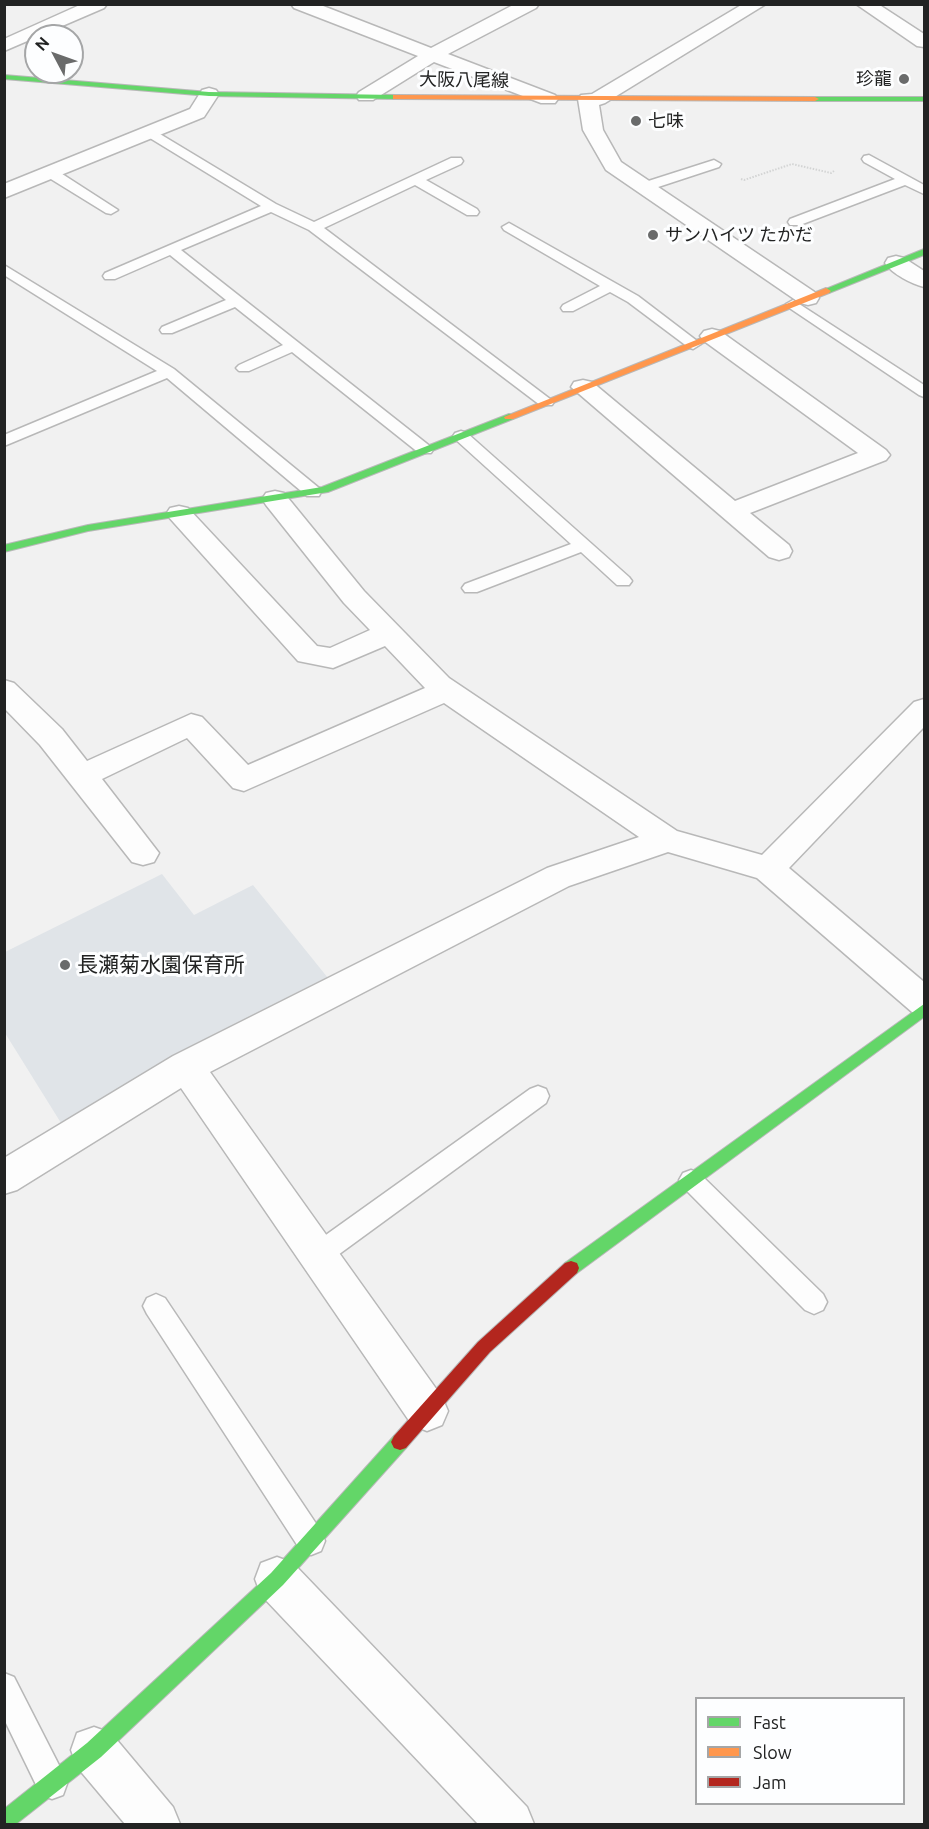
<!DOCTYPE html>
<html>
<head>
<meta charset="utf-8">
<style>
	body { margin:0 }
	#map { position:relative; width:929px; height:1829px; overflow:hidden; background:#f1f1f1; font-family:Ubuntu,sans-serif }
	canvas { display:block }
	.frame { position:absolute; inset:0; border:6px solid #222323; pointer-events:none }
	.legend { position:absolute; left:695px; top:1697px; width:210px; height:108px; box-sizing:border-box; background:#fdfeff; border:2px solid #a5a6a7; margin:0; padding:8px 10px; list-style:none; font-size:18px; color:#222323 }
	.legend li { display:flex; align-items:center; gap:12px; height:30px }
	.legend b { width:30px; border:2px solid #a5a6a7 }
	.north { position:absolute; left:24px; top:24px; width:60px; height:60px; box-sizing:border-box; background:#fdfeff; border:2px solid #a5a6a7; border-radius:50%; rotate:311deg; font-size:16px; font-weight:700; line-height:24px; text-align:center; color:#222323 }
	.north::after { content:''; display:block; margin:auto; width:21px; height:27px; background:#6a6b6b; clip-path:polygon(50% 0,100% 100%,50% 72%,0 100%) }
</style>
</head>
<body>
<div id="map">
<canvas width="929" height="1829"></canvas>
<div class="frame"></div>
<ul class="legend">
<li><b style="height:8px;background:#63d668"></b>Fast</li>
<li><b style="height:8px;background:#ff974d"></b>Slow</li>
<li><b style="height:8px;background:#b3261e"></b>Jam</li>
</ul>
<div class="north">N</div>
</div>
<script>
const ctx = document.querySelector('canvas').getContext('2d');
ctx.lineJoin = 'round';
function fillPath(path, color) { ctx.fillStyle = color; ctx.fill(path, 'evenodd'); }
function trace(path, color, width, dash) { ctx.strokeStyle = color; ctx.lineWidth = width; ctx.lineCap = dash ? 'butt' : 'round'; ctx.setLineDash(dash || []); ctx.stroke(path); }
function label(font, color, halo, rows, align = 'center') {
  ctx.font = font + ' Ubuntu,"Noto Sans JP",sans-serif'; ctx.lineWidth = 6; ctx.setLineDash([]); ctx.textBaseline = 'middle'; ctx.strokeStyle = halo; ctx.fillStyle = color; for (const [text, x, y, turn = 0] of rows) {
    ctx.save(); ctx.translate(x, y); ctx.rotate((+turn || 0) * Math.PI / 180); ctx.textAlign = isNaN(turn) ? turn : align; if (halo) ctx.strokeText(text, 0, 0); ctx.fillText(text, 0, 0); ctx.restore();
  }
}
fillPath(new Path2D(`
	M 162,874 L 194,915 L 253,885 L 328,978 L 61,1123 L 5,1033 L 5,952 Z`), '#e0e4e8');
const lane = new Path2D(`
	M 150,128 L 276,204 L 314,222 L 451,158 L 461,158 L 463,161 L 461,164 L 426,180 L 477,209 L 479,212 L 477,215 L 467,215 L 415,185 L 324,228 L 554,402 L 552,405 L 540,405 L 309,230 L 271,212 L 181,250 L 431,447 L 433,450 L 431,453 L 419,453 L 292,352 L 249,371 L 239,371 L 236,368 L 239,365 L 283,345 L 235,307 L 172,333 L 162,333 L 160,330 L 162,327 L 226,300 L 170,255 L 115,279 L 105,279 L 103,276 L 105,273 L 261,206 L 145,135 L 144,132 Z
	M 869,155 L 924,185 L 924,194 L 905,185 L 800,225 L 790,225 L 788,222 L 790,219 L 895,179 L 864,162 L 862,159 L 864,156 Z
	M 714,160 L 721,164 L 719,167 L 649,190 L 639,190 L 637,187 L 639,184 Z
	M 51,169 L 56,170 L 118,210 L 111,214 L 106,213 L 46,176 L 44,173 Z
	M 509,223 L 638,296 L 701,344 L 693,349 L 688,347 L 628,302 L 610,292 L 573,311 L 563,311 L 561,308 L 563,305 L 600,286 L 504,230 L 502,227 Z
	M 4,265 L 174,369 L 319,488 L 321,492 L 319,496 L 307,496 L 167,378 L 4,446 L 4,435 L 157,371 L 4,275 Z
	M 793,300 L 924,385 L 924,397 L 919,395 L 788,307 L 786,304 Z
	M 461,431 L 467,433 L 629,577 L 632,581 L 629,585 L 617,585 L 581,552 L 477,592 L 465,592 L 462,588 L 465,584 L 571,544 L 455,439 L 453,436 L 455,433 Z
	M 538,1086 L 546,1089 L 549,1096 L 546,1103 L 327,1263 L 318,1266 L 309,1263 L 306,1255 L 309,1247 L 530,1089 Z
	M 691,1170 L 699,1173 L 823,1294 L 827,1302 L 823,1310 L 814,1314 L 805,1310 L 683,1187 L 679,1180 L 683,1173 Z
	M 156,1294 L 165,1298 L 321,1531 L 325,1541 L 321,1551 L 311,1555 L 301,1551 L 147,1314 L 143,1306 L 147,1298 Z
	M 4,1673 L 14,1677 L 63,1773 L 67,1784 L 63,1795 L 52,1799 L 41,1795 L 4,1719 Z`);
const street = new Path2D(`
	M 82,4 L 107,4 L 104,8 L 4,51 L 4,39 Z
	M 291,4 L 318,4 L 431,48 L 515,4 L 539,4 L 536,8 L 448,54 L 555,95 L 558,99 L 555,103 L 541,103 L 434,62 L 373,100 L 359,100 L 356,96 L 359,92 L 418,56 L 294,8 Z
	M 743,4 L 766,4 L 605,103 L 599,105 L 603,130 L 621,162 L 816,293 L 819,298 L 816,303 L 808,305 L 800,303 L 606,170 L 583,130 L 578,99 L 581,95 L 592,94 Z
	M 856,4 L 878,4 L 924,34 L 924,47 L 917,46 Z
	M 209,88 L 216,90 L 219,94 L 204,117 L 4,198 L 4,184 L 190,109 L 202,90 Z
	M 896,256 L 904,258 L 924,271 L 924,287 C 912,284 892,274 885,263 L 888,258 Z
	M 712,329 L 720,331 L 886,450 L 890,455 L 886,460 L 750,513 L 789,545 L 792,551 L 789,557 L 779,560 L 769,557 L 571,387 L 574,382 L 583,380 L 592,382 L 735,501 L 858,453 L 704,341 L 700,336 L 704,331 Z
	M 275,491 L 284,493 L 364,591 L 449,678 L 677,831 L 762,855 L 914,702 L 924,699 L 924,727 L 789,868 L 924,982 L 924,1016 L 912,1012 L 757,878 L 668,852 L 569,886 L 210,1072 L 442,1397 L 448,1411 L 442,1425 L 427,1431 L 412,1425 L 181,1088 L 17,1190 L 4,1194 L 4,1158 L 173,1056 L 547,868 L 639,837 L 444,703 L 244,791 L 233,788 L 187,738 L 102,779 L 159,853 L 154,862 L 143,865 L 132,862 L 40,745 L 4,708 L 4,680 L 14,683 L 62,729 L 87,761 L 191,714 L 202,717 L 248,765 L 425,688 L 385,646 L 333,668 L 298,661 L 166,514 L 170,508 L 179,506 L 188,508 L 317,646 L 330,648 L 370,630 L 344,603 L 266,505 L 262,499 L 266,493 Z
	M 277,1557 L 293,1563 L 527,1807 L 534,1824 L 478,1824 L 261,1595 L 255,1579 L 261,1563 Z
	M 94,1727 L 111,1733 L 173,1807 L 180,1824 L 125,1824 L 77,1767 L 71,1750 L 77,1733 Z`);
const fast = new Path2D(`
	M 4,75 L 209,92 L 396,95 L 400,97 L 396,99 L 209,96 L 4,79 Z
	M 812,97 L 924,97 L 924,101 L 812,101 Z
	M 924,249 L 924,255 L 829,293 L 821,291 Z
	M 509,414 L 513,415 L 513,419 L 328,492 L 88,531 L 4,552 L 4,545 L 88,525 L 322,487 Z
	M 924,1004 L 924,1017 L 577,1273 L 571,1275 L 565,1273 L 563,1268 L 565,1263 Z
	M 400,1434 L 406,1436 L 409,1442 L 406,1448 L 283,1585 L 101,1757 L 16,1824 L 4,1824 L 4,1809 L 87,1743 L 271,1573 L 394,1436 Z`);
const slow = new Path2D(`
	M 393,95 L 815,97 L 819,99 L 815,101 L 396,99 L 393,99 Z
	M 826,288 L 831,291 L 829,293 L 513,419 L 505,419 L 504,417 Z`);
const jam = new Path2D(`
	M 571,1261 L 577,1263 L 579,1268 L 577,1273 L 490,1352 L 406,1448 L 400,1450 L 394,1448 L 391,1442 L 394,1436 L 478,1342 L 565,1263 Z`);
trace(lane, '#b8b8b8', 3);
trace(street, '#b8b8b8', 3);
trace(fast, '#b8b8b8', 2);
trace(slow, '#b8b8b8', 2);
trace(jam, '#b8b8b8', 2);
trace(new Path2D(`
	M 741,179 L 744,180 L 792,164 L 831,173 L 834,171`), '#d3d4d4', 2, [1.5, 1.5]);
fillPath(lane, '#fdfdfd');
fillPath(street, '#fdfdfd');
fillPath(fast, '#63d668');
fillPath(slow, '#ff974d');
fillPath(jam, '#b3261e');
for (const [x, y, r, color] of [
	[904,79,6,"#6a6b6b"],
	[636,121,6,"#6a6b6b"],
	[653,235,6,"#6a6b6b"],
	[65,965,6,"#6a6b6b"]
]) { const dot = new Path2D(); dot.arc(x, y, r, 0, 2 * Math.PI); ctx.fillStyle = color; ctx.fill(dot); trace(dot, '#fdfeff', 2); }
label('18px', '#222323', '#fdfeff', [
	["珍龍",892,79,"right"],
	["七味",648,121],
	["サンハイツ たかだ",665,235]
], 'left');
label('18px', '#222323', '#fdfeff', [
	["大阪八尾線",464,80,1]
]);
label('21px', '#222323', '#fdfeff', [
	["長瀬菊水園保育所",77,965]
], 'left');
</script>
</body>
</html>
